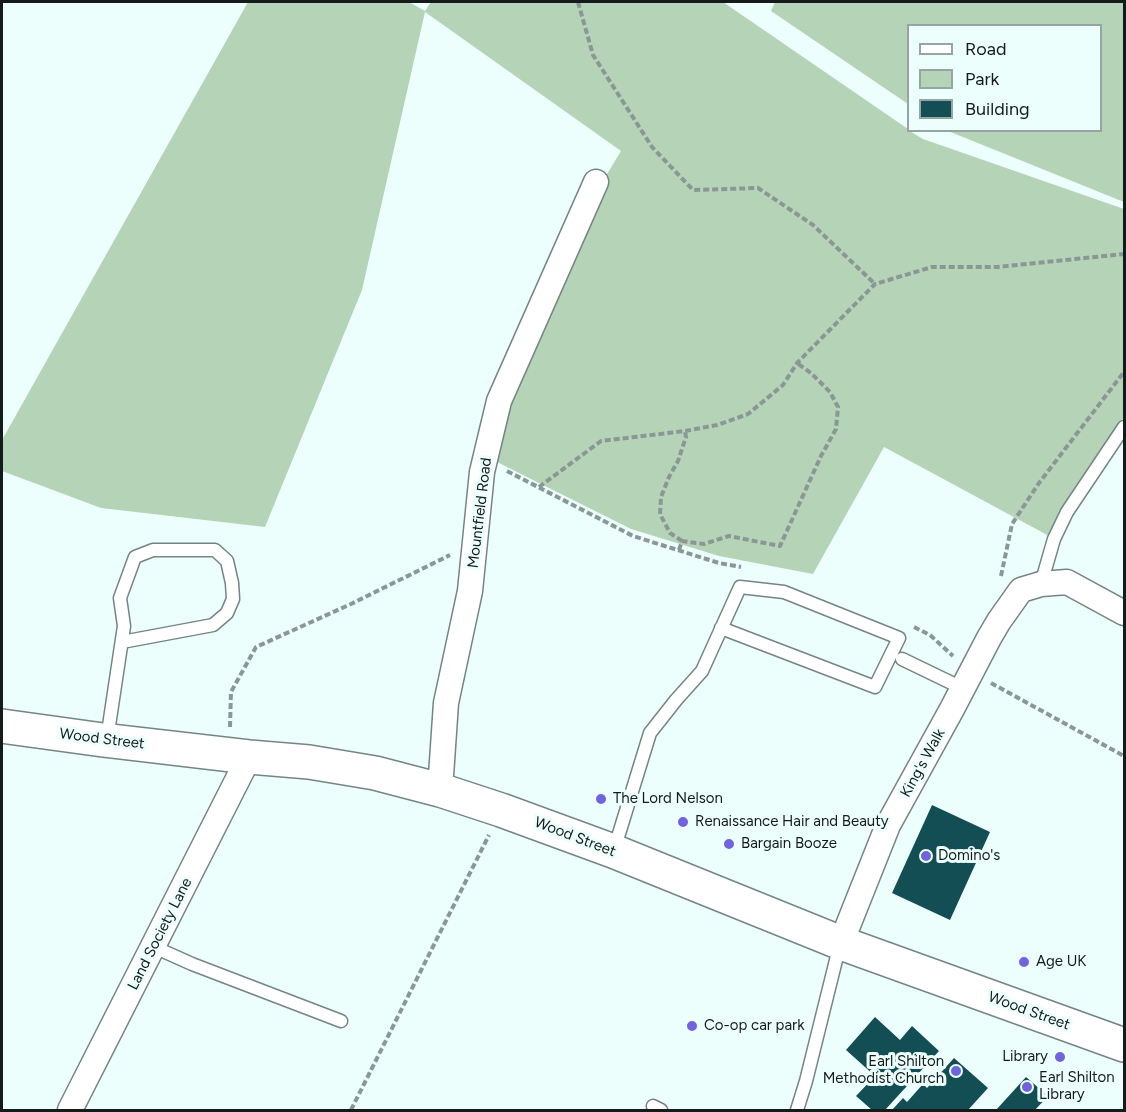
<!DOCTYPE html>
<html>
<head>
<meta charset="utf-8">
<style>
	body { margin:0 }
	#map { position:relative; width:1126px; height:1112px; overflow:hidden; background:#ecfffc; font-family:Figtree,sans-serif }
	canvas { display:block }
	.frame { position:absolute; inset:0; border:3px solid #151b1b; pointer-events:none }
	.legend { position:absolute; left:907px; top:24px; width:195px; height:108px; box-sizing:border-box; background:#ecfffc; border:2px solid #96a4a2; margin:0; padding:8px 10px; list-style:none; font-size:18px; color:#151b1b }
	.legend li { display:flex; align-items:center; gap:12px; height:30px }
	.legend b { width:30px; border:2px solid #96a4a2 }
</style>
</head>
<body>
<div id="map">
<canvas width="1126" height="1112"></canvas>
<div class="frame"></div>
<ul class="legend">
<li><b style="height:8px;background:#fff"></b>Road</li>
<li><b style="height:16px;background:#b5d4b7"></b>Park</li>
<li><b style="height:16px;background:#134e55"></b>Building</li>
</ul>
</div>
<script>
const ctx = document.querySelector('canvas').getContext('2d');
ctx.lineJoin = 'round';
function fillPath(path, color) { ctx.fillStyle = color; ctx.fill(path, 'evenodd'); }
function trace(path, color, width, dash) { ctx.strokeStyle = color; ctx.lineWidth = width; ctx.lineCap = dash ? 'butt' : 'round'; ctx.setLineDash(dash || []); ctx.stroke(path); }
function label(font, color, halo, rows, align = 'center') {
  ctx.font = font + ' Figtree,sans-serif'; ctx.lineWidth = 6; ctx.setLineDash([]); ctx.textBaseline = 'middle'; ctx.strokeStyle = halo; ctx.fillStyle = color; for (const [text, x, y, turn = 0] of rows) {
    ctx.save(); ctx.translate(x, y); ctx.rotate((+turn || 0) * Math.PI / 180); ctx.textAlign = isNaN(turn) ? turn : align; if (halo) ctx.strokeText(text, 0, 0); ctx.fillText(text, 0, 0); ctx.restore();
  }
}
fillPath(new Path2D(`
	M 248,2 L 409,2 L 425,11 L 431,2 L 723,2 L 908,129 L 908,130 L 923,139 L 1124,209 L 1124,417 L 1066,501 L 1049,536 L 884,447 L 813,574 L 719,556 L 631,529 L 489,458 L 503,404 L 601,184 L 621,151 L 425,12 L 362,290 L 265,527 L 101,508 L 2,471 L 2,440 Z
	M 775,2 L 1124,2 L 1124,202 L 948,131 L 1100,130 L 1100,26 L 908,26 L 908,104 L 771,11 Z`), '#b5d4b7');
fillPath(new Path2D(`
	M 932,805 L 990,832 L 950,920 L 892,893 Z
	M 875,1017 L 900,1040 L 912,1026 L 939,1051 L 885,1110 L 872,1110 L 856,1096 L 875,1076 L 846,1050 Z
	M 954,1058 L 988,1088 L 968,1110 L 892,1110 L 903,1098 L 907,1102 L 923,1084 L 927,1088 Z
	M 1026,1077 L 1048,1096 L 1035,1110 L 996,1110 Z`), '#134e55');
const lane = new Path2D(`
	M 1041,584 L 1054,539 L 1067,512 L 1124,427
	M 902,659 L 962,688
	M 107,739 L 124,626 L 120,598 L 135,557 L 153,550 L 215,550 L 227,561 L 232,583 L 233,599 L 227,613 L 213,625 L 122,642
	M 614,850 L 650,733 L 676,700 L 702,671 L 740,587 L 784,592 L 899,638 L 875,687 L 721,628
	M 154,947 L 192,964 L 341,1021
	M 653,1106 L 661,1110
	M 797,1110 L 806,1081 L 840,944`);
const street = new Path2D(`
	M 440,790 L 446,703 L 470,591 L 482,472 L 499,401 L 596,182
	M 841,943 L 888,825 L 952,709 L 989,638 L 999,621 L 1021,590 L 1041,584 L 1067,582 L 1124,613
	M 70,1110 L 249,757`);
const secondary = new Path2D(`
	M 2,726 L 103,740 L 249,757 L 309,762 L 375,773 L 440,790 L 501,810 L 613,851 L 841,943 L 1124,1045`);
trace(lane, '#748583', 15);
trace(street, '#748583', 27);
trace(secondary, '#748583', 36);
trace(new Path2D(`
	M 578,2 L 593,55 L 652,147 L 693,190 L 758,188 L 813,225 L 875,284
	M 507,471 L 633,536 L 719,563 L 741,567
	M 539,487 L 601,441 L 685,431 L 717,425 L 748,414 L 783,385 L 797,363 L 875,284 L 932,267 L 997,267 L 1124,254
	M 682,541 L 670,533 L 660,514 L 661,497 L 669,477 L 678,461 L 686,437 L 685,431
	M 679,550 L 682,541 L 704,544 L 729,536 L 780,546 L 821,456 L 836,429 L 838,407 L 830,392 L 811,373 L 797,363
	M 1001,576 L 1012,524 L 1039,483 L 1124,372
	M 914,627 L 930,635 L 953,656
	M 991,683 L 1124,756
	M 230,727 L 231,692 L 256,647 L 351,604 L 450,555
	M 351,1110 L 489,835`), '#8a9795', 4, [6, 3]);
trace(lane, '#fff', 12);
trace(street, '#fff', 24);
trace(secondary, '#fff', 33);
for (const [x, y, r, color] of [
	[601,799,6,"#7063dd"],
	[683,822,6,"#7063dd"],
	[729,844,6,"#7063dd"],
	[926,856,6,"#7063dd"],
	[1024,962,6,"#7063dd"],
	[692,1026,6,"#7063dd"],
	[1060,1057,6,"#7063dd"],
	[956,1071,6,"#7063dd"],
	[1027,1087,6,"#7063dd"]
]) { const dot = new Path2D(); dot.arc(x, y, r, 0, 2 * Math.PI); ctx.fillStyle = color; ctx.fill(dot); trace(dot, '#ecfffc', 2); }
label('15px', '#151b1b', '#ecfffc', [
	["Mountfield Road",480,513,-83],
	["Wood Street",102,739,7],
	["King's Walk",923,763,-61],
	["Wood Street",575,837,21],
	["Land Society Lane",160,934,-63],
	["Wood Street",1029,1011,20]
]);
label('15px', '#151b1b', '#ecfffc', [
	["The Lord Nelson",613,799],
	["Renaissance Hair and Beauty",695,822],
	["Bargain Booze",741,844],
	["Domino's",938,856],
	["Age UK",1036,962],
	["Co-op car park",704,1026],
	["Library",1048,1057,"right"],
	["Earl Shilton",944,1062,"right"],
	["Methodist Church",944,1079,"right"],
	["Earl Shilton",1039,1078],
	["Library",1039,1095]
], 'left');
</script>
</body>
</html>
